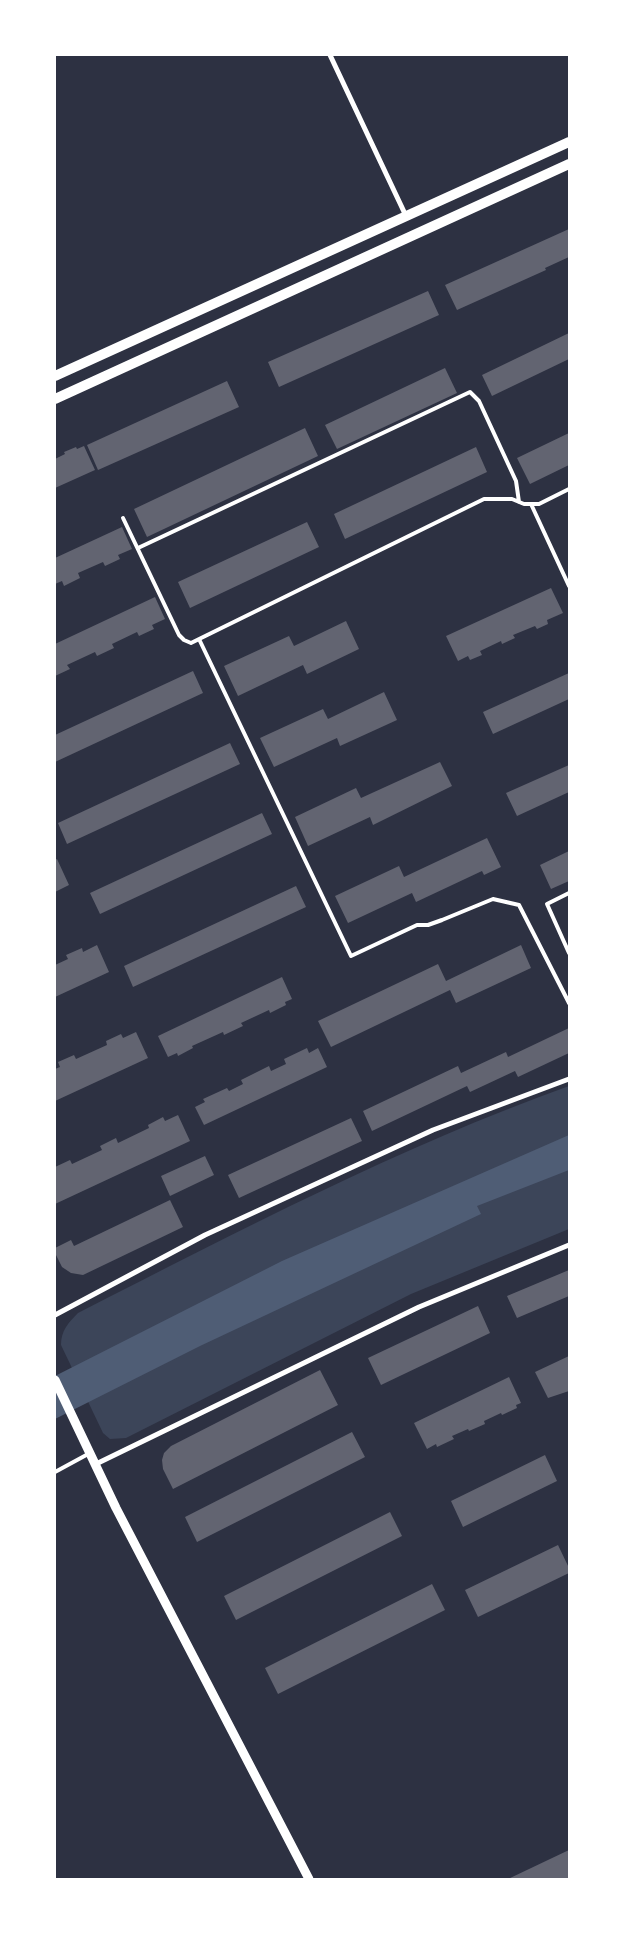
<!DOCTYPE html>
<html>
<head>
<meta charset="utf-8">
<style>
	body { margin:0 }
	#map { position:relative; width:624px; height:1934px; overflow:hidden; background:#2d3142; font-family:Lora,serif }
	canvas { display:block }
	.frame { position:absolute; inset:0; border:56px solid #fff; pointer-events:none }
</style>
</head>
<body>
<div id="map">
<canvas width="624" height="1934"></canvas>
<div class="frame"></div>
</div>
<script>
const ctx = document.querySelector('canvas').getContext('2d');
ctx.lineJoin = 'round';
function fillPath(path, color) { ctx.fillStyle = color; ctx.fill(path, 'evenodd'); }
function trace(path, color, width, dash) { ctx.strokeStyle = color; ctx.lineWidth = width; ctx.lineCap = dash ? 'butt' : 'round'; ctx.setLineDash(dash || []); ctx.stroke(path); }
fillPath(new Path2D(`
	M 569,1086 L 569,1229 L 411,1294 L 126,1438 L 110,1439 L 103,1433 L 61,1345 C 61,1331 68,1323 78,1313 C 239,1231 399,1147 569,1086 Z`), '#3c4559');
fillPath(new Path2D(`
	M 569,1135 L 569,1170 L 477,1206 L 481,1214 L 200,1346 L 55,1419 L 55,1376 L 282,1261 Z`), '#4f5d75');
fillPath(new Path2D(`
	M 569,229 L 569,257 L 545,268 L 546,270 L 457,310 L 445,285 Z
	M 428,291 L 439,315 L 279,387 L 268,362 Z
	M 569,333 L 569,359 L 492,396 L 482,375 Z
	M 445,368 L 457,393 L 337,449 L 325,425 Z
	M 227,381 L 239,407 L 98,470 L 87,445 Z
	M 305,428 L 318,456 L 147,537 L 134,509 Z
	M 569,433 L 569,465 L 530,484 L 517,458 Z
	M 84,446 L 95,470 L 55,488 L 55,459 L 65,454 L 64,452 L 76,447 L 77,449 Z
	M 476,447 L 487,472 L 345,539 L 334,514 Z
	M 307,522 L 319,547 L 190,608 L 178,582 Z
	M 122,527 L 132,549 L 118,555 L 120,559 L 105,566 L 103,562 L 78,573 L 80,578 L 64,586 L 62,581 L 55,584 L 55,558 Z
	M 551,588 L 563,613 L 547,620 L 548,624 L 537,629 L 535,626 L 513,635 L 515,638 L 502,644 L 501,641 L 480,651 L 482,655 L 470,660 L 468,656 L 458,661 L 446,636 Z
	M 155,597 L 165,619 L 152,625 L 154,629 L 139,636 L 137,632 L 112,644 L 114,648 L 97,656 L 95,652 L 67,665 L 70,669 L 55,676 L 55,644 Z
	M 346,621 L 359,649 L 307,674 L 303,665 L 238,696 L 224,666 L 289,636 L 294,646 Z
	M 193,671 L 203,693 L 55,762 L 55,735 Z
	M 569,673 L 569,699 L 493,734 L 483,712 Z
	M 384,692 L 397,720 L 340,746 L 337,738 L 274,767 L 260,738 L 323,709 L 328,719 Z
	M 230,743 L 240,764 L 67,844 L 58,823 Z
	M 440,762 L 452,786 L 373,825 L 370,817 L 308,846 L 295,817 L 356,788 L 361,798 Z
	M 569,765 L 569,792 L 517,816 L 506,793 Z
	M 262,813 L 272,834 L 100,914 L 90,893 Z
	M 487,838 L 501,867 L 484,875 L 482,871 L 416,902 L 412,893 L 348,923 L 335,896 L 399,866 L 404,877 Z
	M 569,851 L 569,881 L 551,889 L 540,865 Z
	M 57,859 L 69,885 L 55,892 L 55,860 Z
	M 296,886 L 306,907 L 133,987 L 124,966 Z
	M 97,945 L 109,972 L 55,997 L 55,965 L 68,959 L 66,955 L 82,948 L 83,952 Z
	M 521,945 L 531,968 L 456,1003 L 450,990 L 331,1047 L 318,1021 L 438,964 L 446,981 Z
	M 282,977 L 292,999 L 285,1002 L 286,1005 L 270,1013 L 269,1010 L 241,1023 L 243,1026 L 224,1035 L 223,1032 L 192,1046 L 193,1048 L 178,1056 L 177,1053 L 168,1057 L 158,1036 Z
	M 569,1028 L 569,1053 L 518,1077 L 515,1071 L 470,1092 L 467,1086 L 372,1131 L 363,1111 L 458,1066 L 461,1073 L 506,1052 L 508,1057 Z
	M 136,1032 L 148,1058 L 55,1101 L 55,1069 L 60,1067 L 58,1062 L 74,1055 L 76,1059 L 107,1045 L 106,1041 L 121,1034 L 123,1038 Z
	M 307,1048 L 309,1053 L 318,1048 L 327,1067 L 204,1125 L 195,1107 L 205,1102 L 203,1099 L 227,1088 L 229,1091 L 243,1084 L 241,1080 L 269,1066 L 271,1071 L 286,1064 L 284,1059 Z
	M 178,1115 L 190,1141 L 55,1204 L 55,1167 L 70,1160 L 72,1164 L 102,1150 L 100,1146 L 116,1138 L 118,1143 L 149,1128 L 148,1125 L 163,1117 L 165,1121 Z
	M 351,1118 L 362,1141 L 239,1198 L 228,1175 Z
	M 205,1156 L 214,1175 L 170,1196 L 161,1176 Z
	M 170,1200 L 183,1227 L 83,1275 L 71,1273 L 62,1267 L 55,1253 L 55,1248 L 71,1240 L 74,1246 Z
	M 569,1270 L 569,1296 L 517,1318 L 507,1296 Z
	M 478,1306 L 490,1333 L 381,1385 L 368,1358 Z
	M 569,1356 L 569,1391 L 548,1398 L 535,1372 Z
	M 320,1370 L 338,1405 L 173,1489 L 163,1469 L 162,1460 L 164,1453 L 171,1446 Z
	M 509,1377 L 521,1403 L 516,1405 L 517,1408 L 502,1415 L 501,1413 L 484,1421 L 485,1424 L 469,1431 L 468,1429 L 452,1436 L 454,1439 L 437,1447 L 436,1444 L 427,1449 L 414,1423 Z
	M 352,1432 L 365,1457 L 197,1542 L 185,1517 Z
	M 545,1455 L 557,1481 L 463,1527 L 451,1501 Z
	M 390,1512 L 402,1536 L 236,1620 L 224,1596 Z
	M 558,1545 L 569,1568 L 569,1573 L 478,1617 L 465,1590 Z
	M 432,1584 L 445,1610 L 278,1694 L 265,1668 Z
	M 569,1850 L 569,1879 L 508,1879 Z`), '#626471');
trace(new Path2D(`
	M 531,504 L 569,586
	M 123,518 L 179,635 L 184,640 L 191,643 L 484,499 L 512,499 L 524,504 L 539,504 L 569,489
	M 138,548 L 470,392 L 479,401 L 516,481 L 519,502
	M 199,639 L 351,956 L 417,925 L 428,925 L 442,920 L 493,899 L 519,905 L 569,1003
	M 569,893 L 547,904 L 569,953
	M 55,1472 L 90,1453`), '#fff', 4);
trace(new Path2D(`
	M 330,55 L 406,216
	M 55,1315 L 205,1235 L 433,1130 L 569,1079
	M 96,1464 L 419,1307 L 569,1245`), '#fff', 5);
trace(new Path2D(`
	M 55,1380 L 116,1508 L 309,1879`), '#fff', 9);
trace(new Path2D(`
	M 55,376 L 569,142
	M 55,399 L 569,164`), '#fff', 10);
</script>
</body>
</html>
